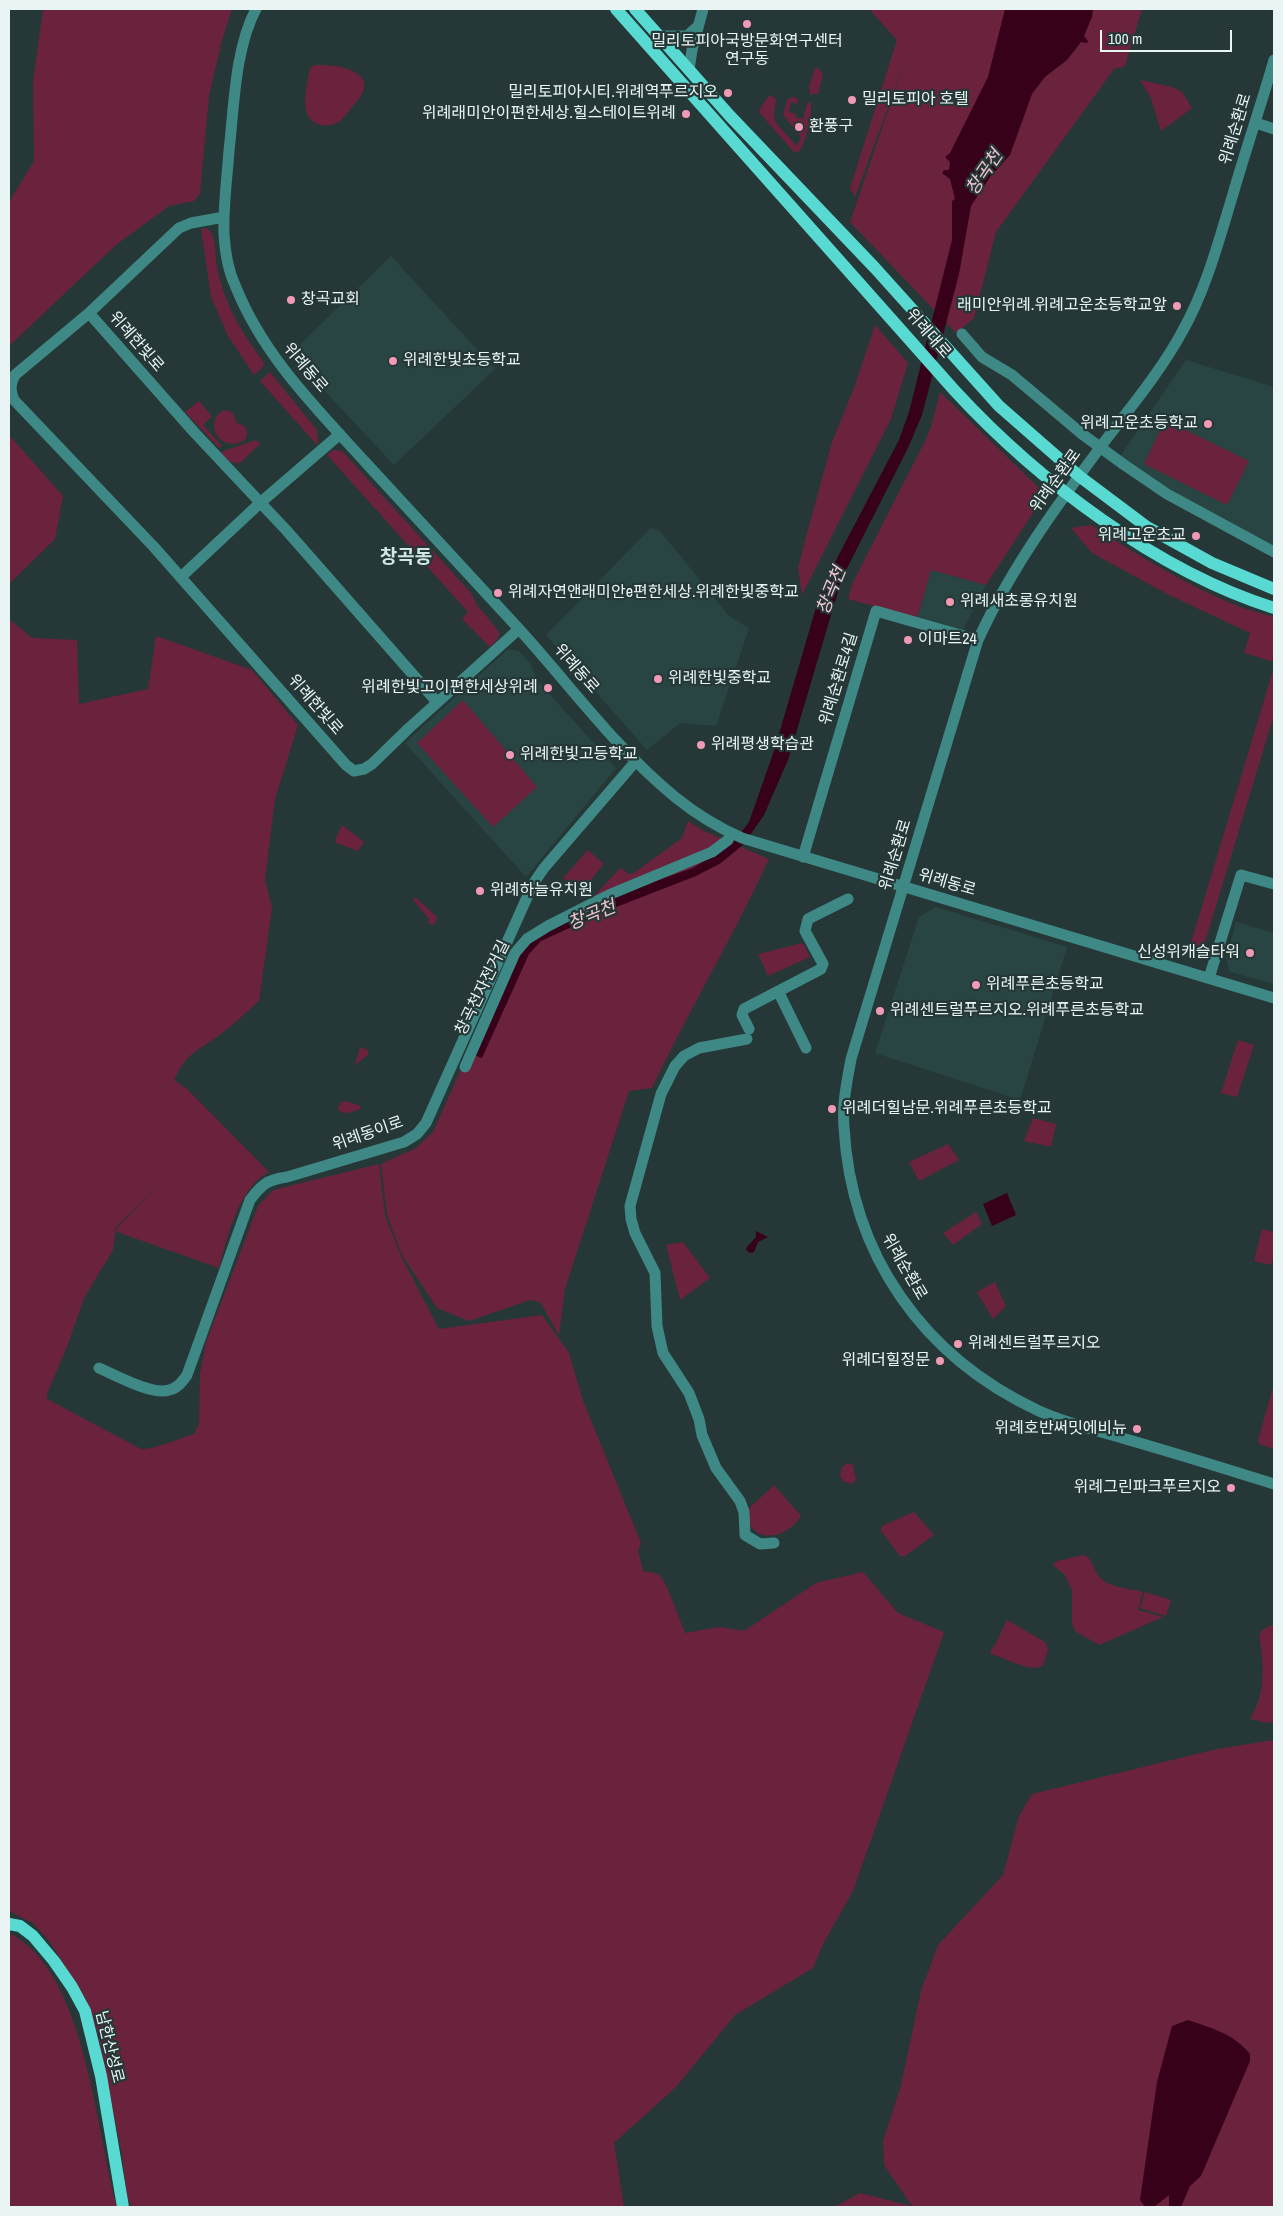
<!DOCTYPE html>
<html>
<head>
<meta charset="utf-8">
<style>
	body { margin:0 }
	#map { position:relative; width:1283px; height:2216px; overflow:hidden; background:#253837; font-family:"Archivo Narrow",sans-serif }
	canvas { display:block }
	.frame { position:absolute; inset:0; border:10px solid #e9f5f4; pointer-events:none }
	.scale { position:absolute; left:1100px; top:30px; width:132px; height:22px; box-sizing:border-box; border:2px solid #e9f5f4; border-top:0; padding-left:6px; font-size:15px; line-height:18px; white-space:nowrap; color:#e9f5f4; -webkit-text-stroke:4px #253837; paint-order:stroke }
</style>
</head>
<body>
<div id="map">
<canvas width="1283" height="2216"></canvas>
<div class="frame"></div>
<div class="scale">100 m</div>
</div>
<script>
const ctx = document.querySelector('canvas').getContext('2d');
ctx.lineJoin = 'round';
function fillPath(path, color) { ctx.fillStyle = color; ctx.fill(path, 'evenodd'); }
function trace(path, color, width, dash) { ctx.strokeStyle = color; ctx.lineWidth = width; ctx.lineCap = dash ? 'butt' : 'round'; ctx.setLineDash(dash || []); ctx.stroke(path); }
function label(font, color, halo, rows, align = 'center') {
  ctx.font = font + ' "Archivo Narrow","Noto Sans KR",sans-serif'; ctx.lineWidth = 4.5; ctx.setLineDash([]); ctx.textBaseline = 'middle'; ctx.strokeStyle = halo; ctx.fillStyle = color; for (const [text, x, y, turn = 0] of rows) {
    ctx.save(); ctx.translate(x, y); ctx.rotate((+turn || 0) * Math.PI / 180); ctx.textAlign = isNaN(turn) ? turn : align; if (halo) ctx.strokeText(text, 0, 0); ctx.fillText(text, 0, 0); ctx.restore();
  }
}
fillPath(new Path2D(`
	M 391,256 L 495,369 L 394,465 L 290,354 Z
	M 1186,360 L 1274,387 L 1274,556 L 1116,462 Z
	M 651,528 L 660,531 L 729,616 L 749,628 L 716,726 L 680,723 L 647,750 L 546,635 Z
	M 931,570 L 986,585 L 963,630 L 917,618 Z
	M 508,649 L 519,651 L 530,663 L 538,681 L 616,768 L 526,877 L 405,743 Z
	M 936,907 L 1067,947 L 1020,1100 L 875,1053 L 919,917 Z
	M 1236,922 L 1274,933 L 1274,984 L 1230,972 L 1226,959 Z`), '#294543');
fillPath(new Path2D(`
	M 43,9 L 232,9 L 222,40 L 209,96 L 200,194 L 194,201 L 169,206 L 116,245 L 9,346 L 9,202 L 34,161 L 33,81 Z
	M 869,9 L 1142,9 L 1125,66 L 1114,69 L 996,232 L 974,318 L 956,333 L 850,222 L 904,64 L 855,197 L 850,188 L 896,43 L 896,39 Z
	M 315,65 C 342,64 386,73 352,107 C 348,112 345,117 340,121 C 331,128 315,127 309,117 C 301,105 308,82 310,68 Z
	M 815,68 L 818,68 L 823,74 L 818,94 L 810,94 L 809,87 Z
	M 1140,80 L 1172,87 L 1182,92 L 1192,108 L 1161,131 L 1151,98 Z
	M 770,95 L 776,99 L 774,113 L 775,122 L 797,146 L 801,137 L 783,115 L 787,100 L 792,97 L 797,98 L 798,104 L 791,102 L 789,112 L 796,114 L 795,117 L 803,119 L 807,104 L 808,102 L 811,103 C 813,113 805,148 797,153 L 793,151 L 759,112 L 762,105 Z
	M 206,228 C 218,234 214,255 217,267 C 225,306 241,331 264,363 L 263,367 L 254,375 L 228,336 L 211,297 L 201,229 Z
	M 875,325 L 908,363 L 891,419 L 802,595 L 798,568 L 805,540 L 832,442 L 854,388 Z
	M 270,372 L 317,430 L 318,442 L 316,444 L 260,381 Z
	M 940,392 L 1038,487 L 1040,502 L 986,585 L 931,570 L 917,618 L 848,599 L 852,584 L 924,443 L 931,427 Z
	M 199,401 L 212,416 L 203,425 L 222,446 L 219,448 L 185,412 Z
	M 224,410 L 232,412 L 237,423 C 245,425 249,430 246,439 C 222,456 201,423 224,410 Z
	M 1165,420 L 1249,461 L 1227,505 L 1144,464 Z
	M 9,435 L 63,496 L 55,539 L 9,584 Z
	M 256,440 L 260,444 L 240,463 L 230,462 L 221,453 C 225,449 249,443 256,440 Z
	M 333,450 L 342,451 L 471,593 L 477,605 L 500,633 L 497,640 L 490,647 L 462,619 L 468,612 L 327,455 Z
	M 1091,525 C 1136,554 1181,582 1230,603 C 1244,609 1260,613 1274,617 L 1274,662 L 1244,653 L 1250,633 L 1169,595 L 1092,553 L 1071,528 Z
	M 9,619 L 32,638 L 77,640 L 79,704 L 148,689 L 156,636 L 252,670 L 298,725 L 275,799 L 265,879 L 272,908 L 259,1001 C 245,1013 232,1026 217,1037 C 194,1053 187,1053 174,1080 L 187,1089 L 269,1172 C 239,1187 227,1237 219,1268 L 117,1232 L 117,1228 L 159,1184 L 116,1227 L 113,1250 L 84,1298 L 68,1344 L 47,1394 L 47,1399 L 141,1449 C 153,1450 181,1438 194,1434 L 199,1424 L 200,1374 L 206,1342 L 258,1206 L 273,1190 L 379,1164 L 385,1216 L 401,1256 L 439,1329 L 542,1315 L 569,1353 L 583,1401 L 641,1543 L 638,1551 L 643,1571 L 659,1574 L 667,1587 L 685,1633 L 719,1627 L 744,1631 L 816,1583 L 863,1572 L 898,1613 L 944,1632 L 853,1891 L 823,1944 L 813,1968 L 735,2015 L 676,2087 L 614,2143 L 624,2207 L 132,2207 L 127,2198 L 122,2155 L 98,2035 L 86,1999 L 49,1941 L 33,1923 L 9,1911 Z
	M 1274,667 L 1274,715 L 1202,952 L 1190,957 L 1187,956 Z
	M 463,700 L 537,787 L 493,827 L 417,743 Z
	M 688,821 L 704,831 L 769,859 C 733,937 689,1010 652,1088 L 629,1091 L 565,1289 L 559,1335 L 540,1302 L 530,1300 L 469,1321 L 437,1308 L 402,1255 L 387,1215 L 381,1164 L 416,1148 L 433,1132 L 515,948 L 585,906 L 620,868 L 629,874 L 634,873 L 682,838 Z
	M 342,825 L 364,842 L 358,851 L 336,843 L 335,840 Z
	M 588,850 L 604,864 L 580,893 L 563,878 Z
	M 415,897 L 437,917 L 434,925 L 428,923 L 429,919 L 413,900 Z
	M 803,943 L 810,957 L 768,976 L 758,954 Z
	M 1238,1040 L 1254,1045 L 1237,1097 L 1221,1093 Z
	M 360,1047 L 368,1050 L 368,1055 L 355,1065 Z
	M 346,1101 L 361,1106 L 360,1109 C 353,1112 343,1116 338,1109 L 340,1103 Z
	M 1033,1118 L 1056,1124 L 1051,1147 L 1024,1141 Z
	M 948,1144 L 959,1160 L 919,1181 L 909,1162 Z
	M 976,1212 L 982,1224 L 953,1245 L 943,1233 Z
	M 1262,1229 L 1274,1232 L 1274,1254 L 1271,1265 L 1254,1261 Z
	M 683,1242 L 710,1278 L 680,1300 L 666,1245 Z
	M 995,1282 L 1006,1306 L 993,1319 L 977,1292 Z
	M 1274,1384 L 1274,1449 L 1259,1444 L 1258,1440 Z
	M 847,1463 L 853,1465 L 856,1480 L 852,1484 L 843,1481 L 840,1476 L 842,1467 Z
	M 774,1485 L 801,1516 C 787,1540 747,1546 747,1510 Z
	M 914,1512 L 934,1535 L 905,1556 L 900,1556 L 881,1531 L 882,1526 Z
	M 1084,1555 C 1094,1560 1093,1570 1100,1578 C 1109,1587 1131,1589 1143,1592 L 1138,1610 L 1163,1617 L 1099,1645 L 1075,1631 L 1072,1622 L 1072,1591 L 1065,1575 L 1053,1565 L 1057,1561 Z
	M 1145,1592 L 1171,1600 L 1166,1616 L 1140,1608 Z
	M 1007,1620 L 1045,1642 L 1048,1650 L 1043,1666 C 1029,1673 1006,1658 991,1654 L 991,1650 C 999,1641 1001,1630 1007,1620 Z
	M 1274,1624 L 1274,1722 L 1267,1723 L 1250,1719 C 1266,1693 1264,1664 1259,1636 L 1262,1630 Z
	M 1274,1740 L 1274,2207 L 834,2207 L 860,2193 L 912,2206 L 884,2165 L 883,2141 L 901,2085 L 921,1991 L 938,1945 L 1003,1875 L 1019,1816 L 1032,1794 L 1217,1749 Z
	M 9,1933 C 87,1972 95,2131 117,2207 L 9,2207 Z`), '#6a223d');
fillPath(new Path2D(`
	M 1005,9 L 1093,9 L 1092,17 L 1084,36 L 1088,41 L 1087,43 L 1081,42 L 1067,60 L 1045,77 L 1032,94 L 1010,155 L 990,177 L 971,206 L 959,274 L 922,415 L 908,448 L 842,578 L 788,760 L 764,815 L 744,844 L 721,863 L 696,876 L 606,911 L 541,941 L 529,954 L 482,1058 L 474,1055 L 521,953 L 532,940 L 613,896 L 693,868 L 733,843 L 749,822 L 774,751 L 822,587 L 899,440 L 909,412 L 952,240 L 952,201 L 955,199 L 950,179 L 942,173 L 944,170 L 949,170 L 950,162 L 945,157 L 950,153 L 988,77 Z
	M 1007,1193 L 1016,1215 L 992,1226 L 983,1204 Z
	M 756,1231 L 768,1237 L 758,1242 L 754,1252 L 750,1253 L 746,1250 L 747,1247 L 756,1237 Z
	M 1188,2020 C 1212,2028 1234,2034 1250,2054 L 1250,2061 L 1201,2176 L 1190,2186 L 1181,2207 L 1169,2207 L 1169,2195 L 1154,2207 L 1145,2207 L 1140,2200 L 1157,2082 L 1172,2026 Z`), '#360119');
trace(new Path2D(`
	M 256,9 C 235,48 234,107 229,151 C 227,179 223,207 224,234 C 225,251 228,270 235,285 C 263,356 317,409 367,464 C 418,519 469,574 519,629 C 570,685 616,749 675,797 C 696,814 717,827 742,838 L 1274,998
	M 660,36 L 687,36 L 697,27
	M 1274,60 C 1261,105 1246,149 1233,194 C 1219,240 1206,290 1182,332 C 1162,369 1134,403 1108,437 C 1060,501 1012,566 978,640 L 851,1059 C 847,1081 842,1104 844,1127 C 851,1255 923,1357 1039,1411 C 1068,1424 1099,1431 1129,1440 C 1178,1454 1226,1469 1274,1484
	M 689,70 L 692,50 L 703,9
	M 1256,123 L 1274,129
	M 224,217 L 191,223 L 179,228 L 89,313 L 15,375 C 10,384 10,390 14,400 L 154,547 L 346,765 L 354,771 L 364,769 L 372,764 L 409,728 L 519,629
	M 89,313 L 194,432 L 287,531 L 437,702
	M 962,334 L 982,357 L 1012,375 L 1082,434
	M 1123,464 L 1167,494 L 1274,552
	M 181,577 L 260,503 L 340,434
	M 803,857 L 876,611 L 978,640
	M 1209,978 L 1241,875 L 1274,884
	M 778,991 L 806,1048
	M 749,1029 L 742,1015 L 744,1009 L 821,969 L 823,964 L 805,931 L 808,919 L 848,899
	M 747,1039 L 699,1048 L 684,1056 L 675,1066 L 661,1094 L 630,1206 L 631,1219 L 635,1233 L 655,1273 L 657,1326 L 663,1353 L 689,1393 L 699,1419 L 702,1435 L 716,1468 L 740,1501 L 744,1512 L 745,1535 L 760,1544 L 774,1543
	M 465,1067 L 515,953 L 527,939 L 548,926 L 611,894 L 712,852 L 728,840
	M 99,1368 C 115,1375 153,1396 169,1390 C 178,1388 182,1382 187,1375 L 250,1200 C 262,1184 267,1180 287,1177 L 404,1142 L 417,1134 L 426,1123 L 533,884 L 544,868 L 636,761`), '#3e8985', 11);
trace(new Path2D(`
	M 616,9 L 955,391 C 1038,481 1157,571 1274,608
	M 635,9 L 730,116 L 875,268 L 999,406 L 1079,476 L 1147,527 L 1212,563 L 1274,589
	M 9,1924 L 20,1926 L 33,1936 L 54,1961 L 72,1987 L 85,2011 L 101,2076 L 123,2207`), '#58d9d2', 12);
trace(new Path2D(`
	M 1082,434 L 1123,464`), '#3e8985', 11);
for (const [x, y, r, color] of [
	[747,24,5,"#f09ab5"],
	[728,93,5,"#f09ab5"],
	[852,100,5,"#f09ab5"],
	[686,114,5,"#f09ab5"],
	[799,127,5,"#f09ab5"],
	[291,300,5,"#f09ab5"],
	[1177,306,5,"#f09ab5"],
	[393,361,5,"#f09ab5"],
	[1208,424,5,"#f09ab5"],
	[1196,536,5,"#f09ab5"],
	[498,593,5,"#f09ab5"],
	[950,602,5,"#f09ab5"],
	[908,640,5,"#f09ab5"],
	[658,679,5,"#f09ab5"],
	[548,688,5,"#f09ab5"],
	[701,745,5,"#f09ab5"],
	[510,755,5,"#f09ab5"],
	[480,891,5,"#f09ab5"],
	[1250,953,5,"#f09ab5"],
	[976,985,5,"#f09ab5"],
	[880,1011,5,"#f09ab5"],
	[832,1109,5,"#f09ab5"],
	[958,1344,5,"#f09ab5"],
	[940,1361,5,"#f09ab5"],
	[1137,1429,5,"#f09ab5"],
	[1231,1488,5,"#f09ab5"]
]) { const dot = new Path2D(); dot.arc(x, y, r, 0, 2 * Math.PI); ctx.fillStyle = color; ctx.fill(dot); trace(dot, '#253837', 2); }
label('16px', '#e9f5f4', '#253837', [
	["밀리토피아국방문화연구센터",747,42,"center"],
	["연구동",747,60,"center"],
	["밀리토피아시티.위례역푸르지오",718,93,"right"],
	["밀리토피아 호텔",862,100],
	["위례래미안이편한세상.힐스테이트위례",676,114,"right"],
	["환풍구",809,127],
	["창곡교회",301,300],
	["래미안위례.위례고운초등학교앞",1167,306,"right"],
	["위례한빛초등학교",403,361],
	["위례고운초등학교",1198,424,"right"],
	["위례고운초교",1186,536,"right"],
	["위례자연앤래미안e편한세상.위례한빛중학교",508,593],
	["위례새초롱유치원",960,602],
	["이마트24",918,640],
	["위례한빛중학교",668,679],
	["위례한빛고이편한세상위례",538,688,"right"],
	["위례평생학습관",711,745],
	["위례한빛고등학교",520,755],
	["위례하늘유치원",490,891],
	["신성위캐슬타워",1240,953,"right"],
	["위례푸른초등학교",986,985],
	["위례센트럴푸르지오.위례푸른초등학교",890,1011],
	["위례더힐남문.위례푸른초등학교",842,1109],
	["위례센트럴푸르지오",968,1344],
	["위례더힐정문",930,1361,"right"],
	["위례호반써밋에비뉴",1127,1429,"right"],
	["위례그린파크푸르지오",1221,1488,"right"]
], 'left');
label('16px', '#e9f5f4', '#253837', [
	["위례순환로",1236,129,-73],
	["위례대로",928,334,49],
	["위례한빛로",136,342,49],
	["위례동로",305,368,50],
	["위례순환로",1056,481,-54],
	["위례동로",576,669,49],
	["위례순환로4길",839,679,-73],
	["위례한빛로",315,705,49],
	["위례순환로",896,855,-73],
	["위례동로",947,883,16],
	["창곡천자전거길",483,988,-64],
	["위례동이로",368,1134,-19],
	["위례순환로",904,1267,60],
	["남한산성로",109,2047,76]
]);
label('italic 18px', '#f4c6d3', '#253837', [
	["창곡천",985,173,-56],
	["창곡천",832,591,-68],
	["창곡천",592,916,-22]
]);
label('bold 19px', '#d0e7e5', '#253837', [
	["창곡동",406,558]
]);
</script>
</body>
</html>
